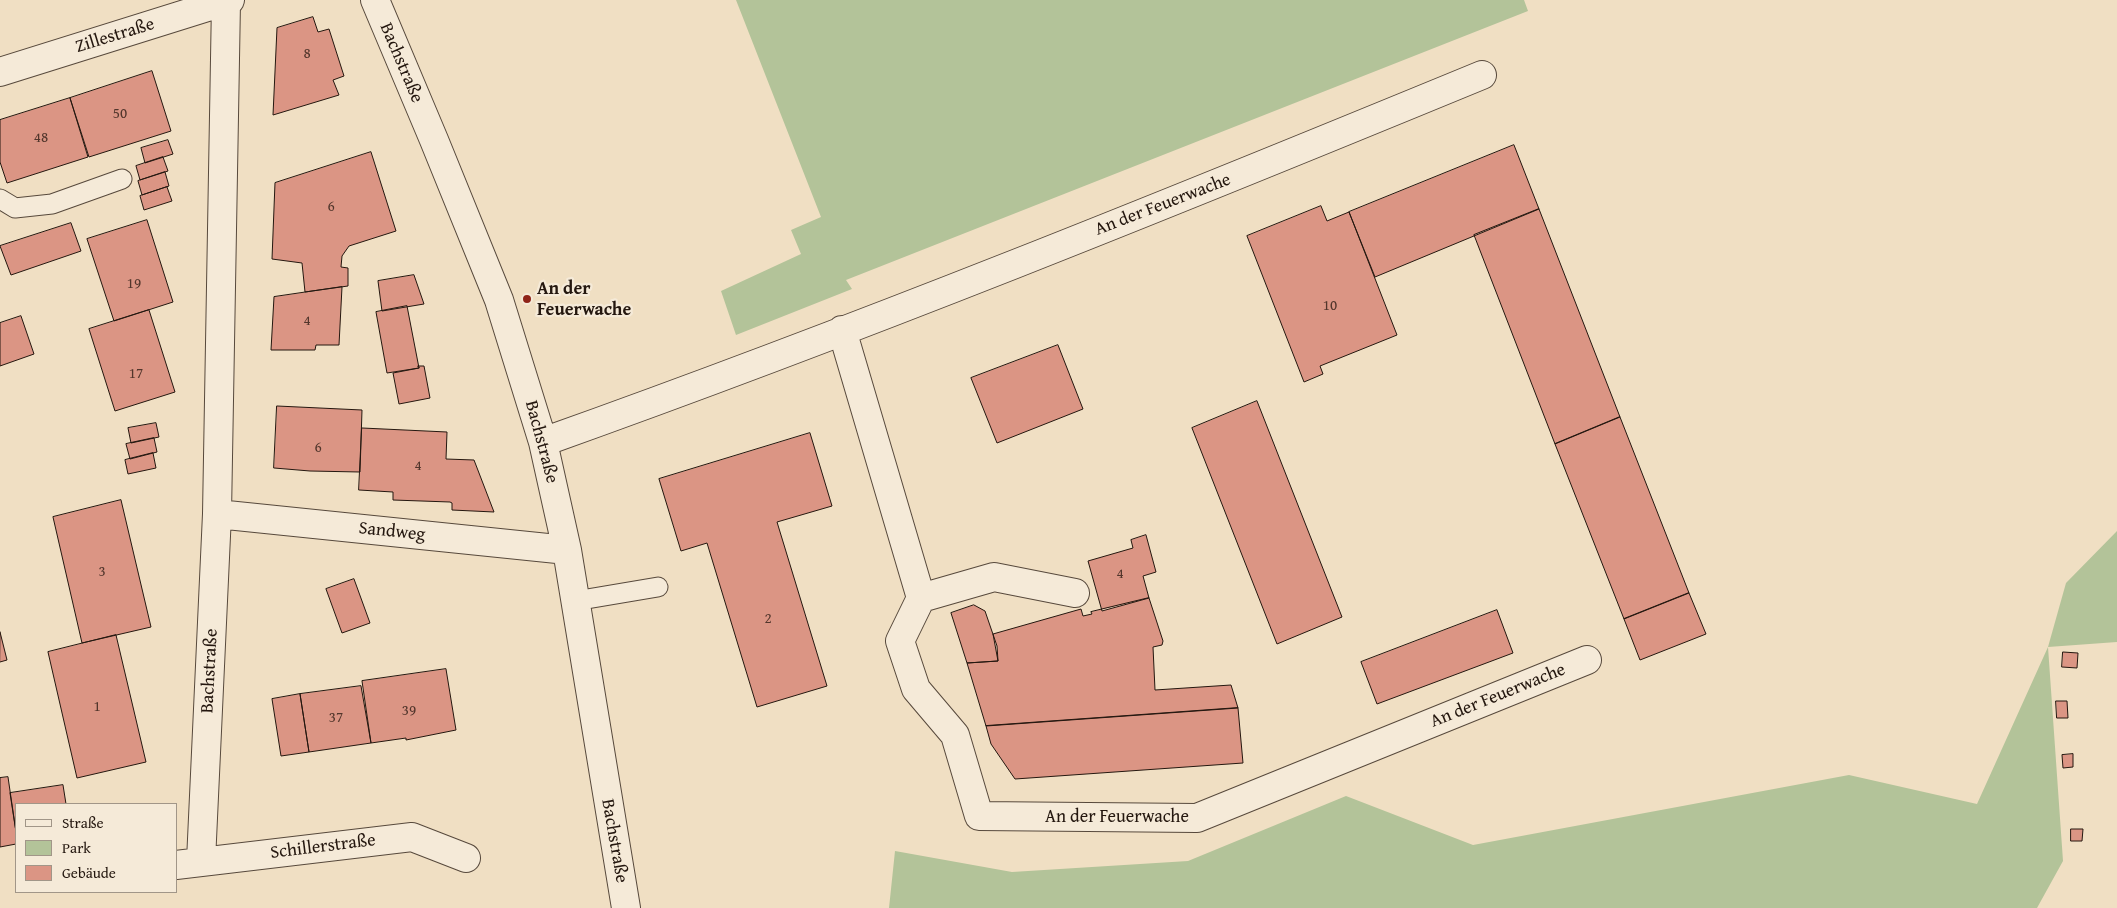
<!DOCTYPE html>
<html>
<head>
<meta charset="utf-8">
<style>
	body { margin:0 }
	#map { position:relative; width:2117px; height:908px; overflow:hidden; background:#f0dfc3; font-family:"Gentium Book Plus",serif }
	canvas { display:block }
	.legend { position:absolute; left:15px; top:803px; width:162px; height:90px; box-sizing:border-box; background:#f5ead8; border:1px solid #a19688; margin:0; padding:6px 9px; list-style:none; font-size:15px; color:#24170f }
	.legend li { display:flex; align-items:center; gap:10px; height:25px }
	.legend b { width:25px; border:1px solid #a19688 }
</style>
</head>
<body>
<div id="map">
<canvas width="2117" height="908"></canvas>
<ul class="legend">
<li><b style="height:6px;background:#f5ead8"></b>Straße</li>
<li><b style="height:14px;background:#b3c399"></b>Park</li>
<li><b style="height:14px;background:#db9584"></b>Gebäude</li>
</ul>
</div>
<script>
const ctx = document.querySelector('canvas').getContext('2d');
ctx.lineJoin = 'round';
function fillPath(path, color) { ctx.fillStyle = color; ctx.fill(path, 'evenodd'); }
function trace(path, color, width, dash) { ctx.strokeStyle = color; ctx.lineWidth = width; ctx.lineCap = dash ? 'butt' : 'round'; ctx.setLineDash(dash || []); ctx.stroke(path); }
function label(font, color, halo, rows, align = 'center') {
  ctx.font = font + ' "Gentium Book Plus",serif'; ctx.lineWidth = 4.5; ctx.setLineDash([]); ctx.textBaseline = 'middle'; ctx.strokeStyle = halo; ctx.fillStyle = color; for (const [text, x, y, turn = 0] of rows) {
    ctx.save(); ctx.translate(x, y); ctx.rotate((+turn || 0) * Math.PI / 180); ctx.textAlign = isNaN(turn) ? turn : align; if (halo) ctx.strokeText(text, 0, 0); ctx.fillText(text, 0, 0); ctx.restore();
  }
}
fillPath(new Path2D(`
	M 736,0 L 1524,0 L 1528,11 L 846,280 L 852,289 L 736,335 L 721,291 L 801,254 L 791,230 L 821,217 Z
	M 2117,531 L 2117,642 L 2048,647 L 2063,861 L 2037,908 L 889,908 L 895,851 L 1012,872 L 1188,861 L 1346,796 L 1473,845 L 1849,775 L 1977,804 L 2048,647 L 2066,583 Z`), '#b3c399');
const building = new Path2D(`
	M 313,17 L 318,32 L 329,29 L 344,76 L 333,80 L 339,95 L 273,115 L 277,28 Z
	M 152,71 L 171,131 L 89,157 L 70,98 Z
	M 70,98 L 88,157 L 7,183 L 0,162 L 0,120 Z
	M 168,140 L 173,154 L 145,163 L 141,148 Z
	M 1514,145 L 1539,209 L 1375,277 L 1349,212 Z
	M 371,152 L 396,231 L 349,246 L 342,256 L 341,267 L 348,268 L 348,286 L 305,292 L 302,263 L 272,259 L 275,183 Z
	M 163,157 L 168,171 L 140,180 L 136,166 Z
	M 165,172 L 169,186 L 142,195 L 138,181 Z
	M 167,187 L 172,201 L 144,210 L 140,196 Z
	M 1321,206 L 1327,221 L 1349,212 L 1397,335 L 1320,366 L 1323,374 L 1304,382 L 1247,236 Z
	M 1539,209 L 1620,417 L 1555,444 L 1474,235 Z
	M 147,220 L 173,302 L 114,321 L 87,239 Z
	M 71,223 L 81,251 L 11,275 L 0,246 Z
	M 414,275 L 424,304 L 382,311 L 378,281 Z
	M 342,287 L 339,345 L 316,345 L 315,350 L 271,350 L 274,297 Z
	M 407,306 L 419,368 L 387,373 L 376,312 Z
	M 149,310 L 175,392 L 115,411 L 89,329 Z
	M 21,316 L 34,354 L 0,366 L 0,323 Z
	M 1058,345 L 1083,409 L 997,443 L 971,378 Z
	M 418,366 L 424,366 L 430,398 L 399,404 L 393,373 L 419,368 Z
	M 1257,401 L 1342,617 L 1277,644 L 1192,428 Z
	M 277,406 L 362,410 L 360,472 L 310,471 L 274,468 Z
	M 1620,417 L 1689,593 L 1624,619 L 1555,444 Z
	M 156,423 L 159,437 L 131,443 L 128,428 Z
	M 362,428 L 447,432 L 446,459 L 474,460 L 494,512 L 452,510 L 452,503 L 450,502 L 393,500 L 393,492 L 359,490 Z
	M 810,433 L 832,506 L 777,522 L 827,686 L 757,707 L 707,543 L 681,551 L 659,479 Z
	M 154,438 L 157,452 L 130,459 L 126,444 Z
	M 153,453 L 156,468 L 128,474 L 125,460 Z
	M 121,500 L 151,627 L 82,643 L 53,517 Z
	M 1146,535 L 1156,572 L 1143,576 L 1149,598 L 1102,611 L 1088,561 L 1133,548 L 1131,540 Z
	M 354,579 L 370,623 L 342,633 L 326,589 Z
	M 1689,593 L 1706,634 L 1640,660 L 1624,619 Z
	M 1149,598 L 1163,641 L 1162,645 L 1153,647 L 1155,690 L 1231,685 L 1238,708 L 986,726 L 967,663 L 998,661 L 993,634 L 1081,609 L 1083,616 L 1092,614 L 1091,612 Z
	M 974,605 L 985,611 L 997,646 L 998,661 L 967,663 L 951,613 Z
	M 1497,610 L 1513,653 L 1377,704 L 1361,662 Z
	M 0,632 L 7,660 L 0,662 Z
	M 116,635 L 146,762 L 77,778 L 48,652 Z
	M 2063,652 L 2078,653 L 2077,668 L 2062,667 Z
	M 446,669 L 456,730 L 406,740 L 406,738 L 371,743 L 362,681 Z
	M 361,686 L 371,743 L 309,752 L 300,694 Z
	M 300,694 L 309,752 L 281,756 L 272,699 Z
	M 2056,701 L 2067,701 L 2068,718 L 2057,718 Z
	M 1238,708 L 1243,763 L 1015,779 L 991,744 L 986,726 Z
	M 2073,754 L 2073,767 L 2063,768 L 2062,755 Z
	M 8,777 L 16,832 L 16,844 L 0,847 L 0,778 Z
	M 63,785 L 66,804 L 16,804 L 16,832 L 10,793 Z
	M 2071,829 L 2083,829 L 2082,841 L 2071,841 Z`);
fillPath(building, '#db9584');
trace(building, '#24170f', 1);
const service = new Path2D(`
	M 0,199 L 15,208 L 52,204 L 122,179
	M 575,601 L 658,587`);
const minor = new Path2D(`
	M 375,0 L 434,140 L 499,300 L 543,442 L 567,550 L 626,908
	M 0,72 L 230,0
	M 842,330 L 921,598 L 994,577 L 1075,593
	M 543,442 C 860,329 1171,203 1482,75
	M 217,514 L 567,550
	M 921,598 L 900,641 L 916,689 L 955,735 L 979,816 L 1197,818 L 1587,660
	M 201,861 L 217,514 L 226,2
	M 176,865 L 412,837 L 466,858`);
trace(service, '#57493c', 21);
trace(minor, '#57493c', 30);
trace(service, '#f5ead8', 19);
trace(minor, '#f5ead8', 28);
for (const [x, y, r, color] of [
	[527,299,5,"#8f2418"]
]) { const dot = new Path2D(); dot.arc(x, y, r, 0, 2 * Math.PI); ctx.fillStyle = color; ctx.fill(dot); trace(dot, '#f5ead8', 2); }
label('15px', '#52362c', null, [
	["8",307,54],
	["50",120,114],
	["48",41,138],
	["6",331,207],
	["19",134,284],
	["10",1330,306],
	["4",307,321],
	["17",136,374],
	["6",318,448],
	["4",418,466],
	["3",102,572],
	["4",1120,574],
	["2",768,619],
	["1",97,707],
	["39",409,711],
	["37",336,718]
]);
label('18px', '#24170f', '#f5ead8', [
	["Zillestraße",115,36,-17],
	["Bachstraße",401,63,67],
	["An der Feuerwache",1163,205,-21],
	["Bachstraße",541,442,75],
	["Sandweg",392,532,6],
	["Bachstraße",210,671,-87],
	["An der Feuerwache",1498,696,-22],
	["An der Feuerwache",1117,817],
	["Bachstraße",614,841,80],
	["Schillerstraße",323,847,-7]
]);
label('bold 18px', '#24170f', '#f5ead8', [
	["An der",537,289],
	["Feuerwache",537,310]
], 'left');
</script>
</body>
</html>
